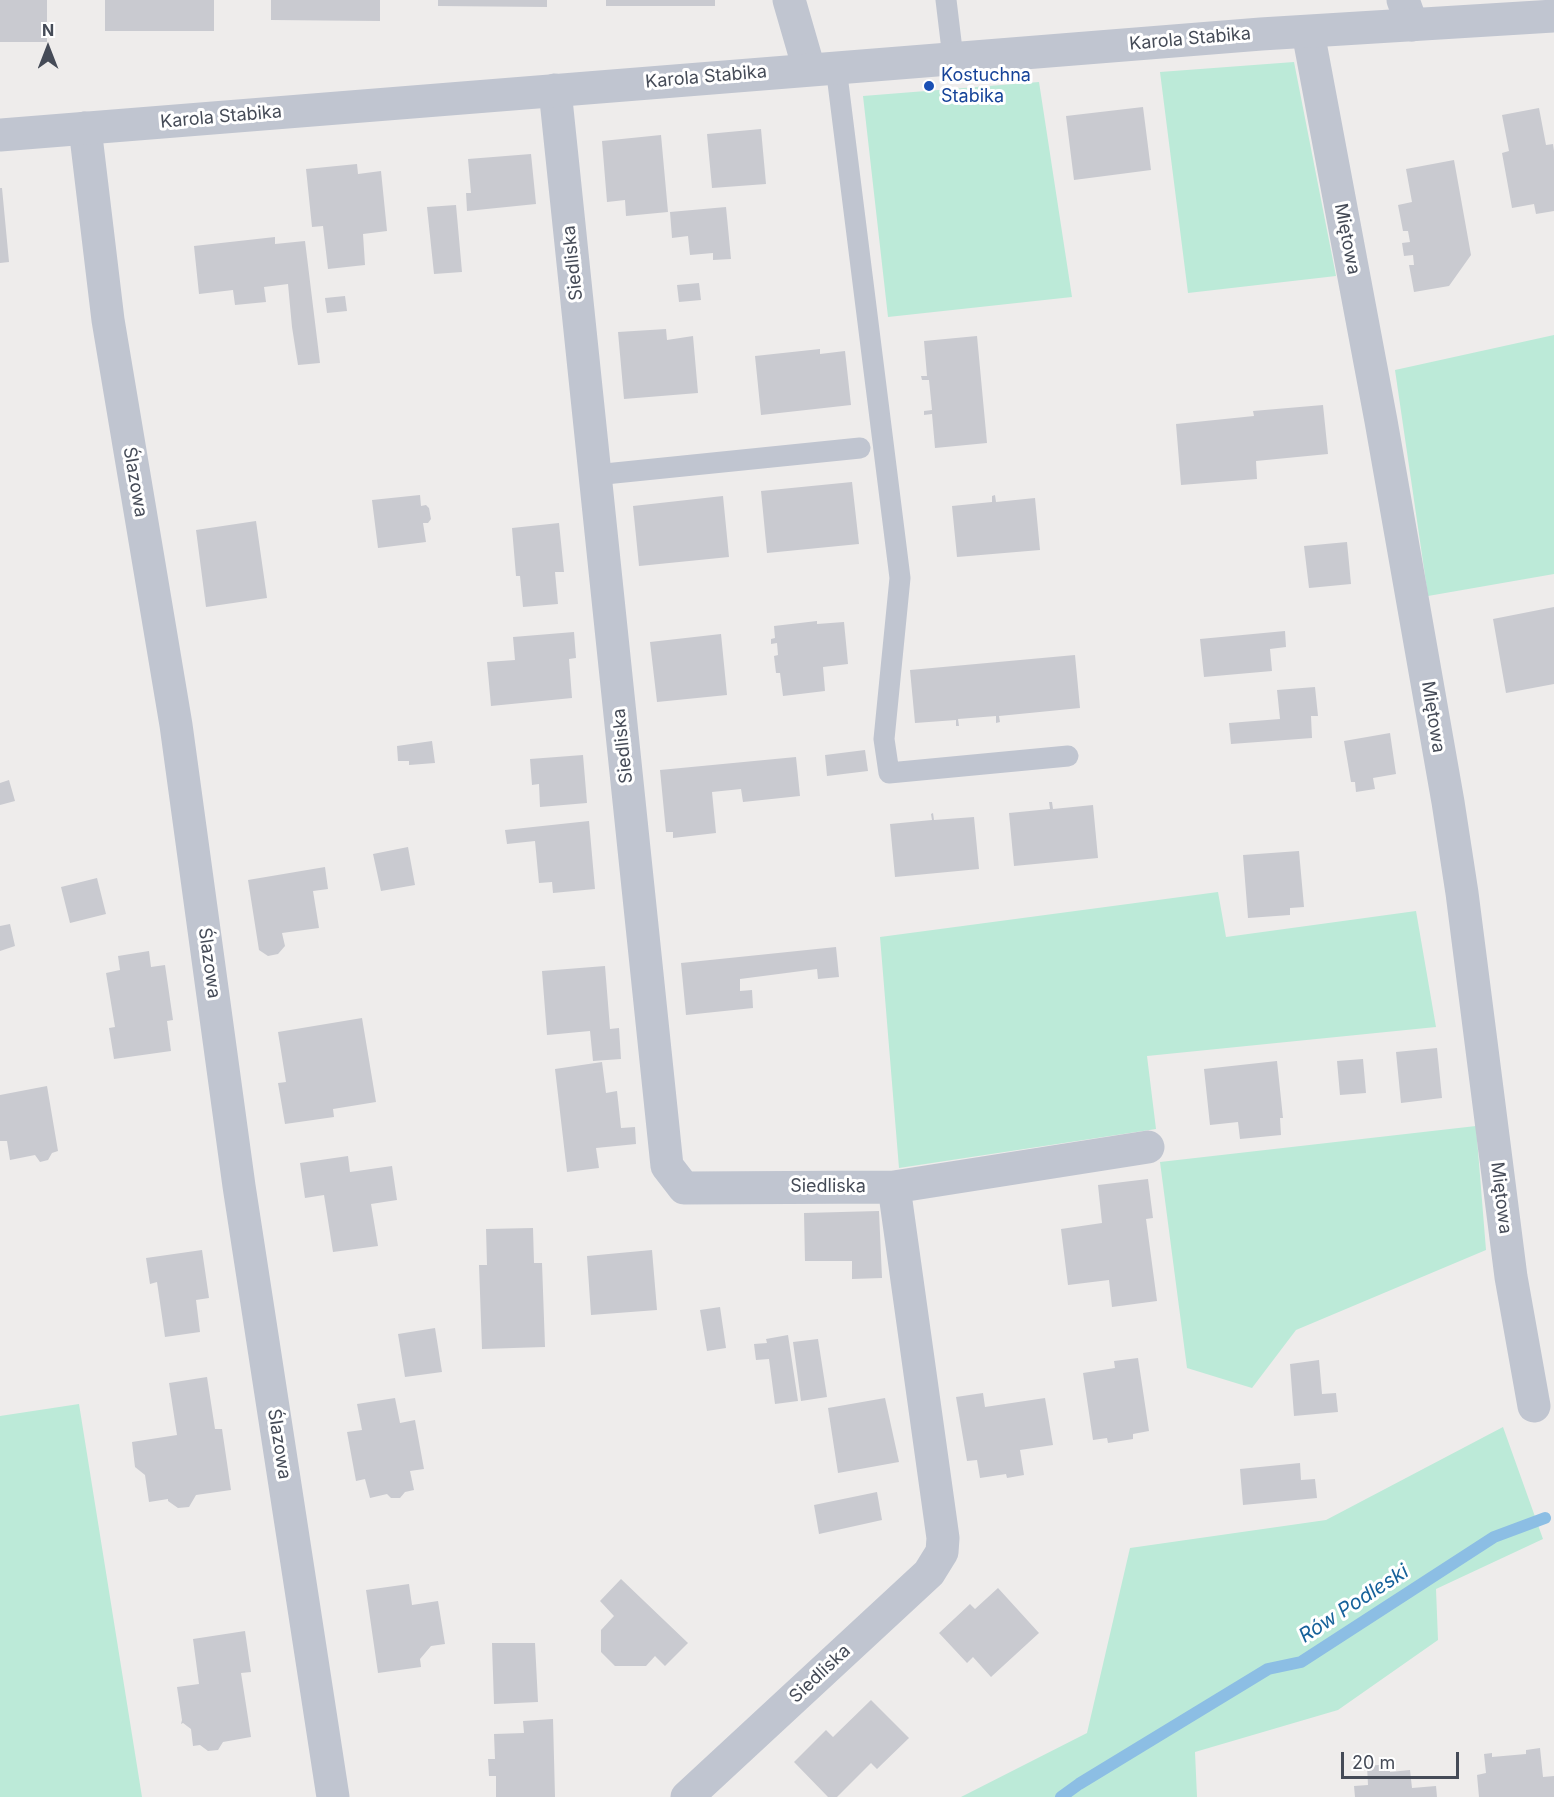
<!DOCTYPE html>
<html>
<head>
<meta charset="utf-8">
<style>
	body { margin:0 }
	#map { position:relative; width:1554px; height:1797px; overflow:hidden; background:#eeeceb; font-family:Inter,sans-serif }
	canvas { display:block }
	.north { position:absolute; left:18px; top:18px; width:60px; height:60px; -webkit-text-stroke:4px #fff; paint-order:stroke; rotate:0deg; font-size:16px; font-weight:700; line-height:24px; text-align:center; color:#454b57 }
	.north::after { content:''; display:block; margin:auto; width:21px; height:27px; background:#454b57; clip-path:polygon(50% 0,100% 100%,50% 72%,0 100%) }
	.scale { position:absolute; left:1341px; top:1752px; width:118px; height:27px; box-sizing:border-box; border:3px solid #454b57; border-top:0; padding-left:8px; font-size:18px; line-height:21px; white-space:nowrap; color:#454b57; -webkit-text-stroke:4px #fff; paint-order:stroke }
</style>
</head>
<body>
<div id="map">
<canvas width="1554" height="1797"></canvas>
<div class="north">N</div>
<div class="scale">20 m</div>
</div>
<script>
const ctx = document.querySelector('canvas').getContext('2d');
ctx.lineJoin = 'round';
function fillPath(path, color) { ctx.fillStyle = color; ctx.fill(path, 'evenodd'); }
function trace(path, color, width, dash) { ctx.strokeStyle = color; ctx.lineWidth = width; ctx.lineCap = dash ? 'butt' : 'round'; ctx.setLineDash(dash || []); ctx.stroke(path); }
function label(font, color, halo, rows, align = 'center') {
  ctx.font = font + ' Inter,sans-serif'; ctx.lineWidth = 6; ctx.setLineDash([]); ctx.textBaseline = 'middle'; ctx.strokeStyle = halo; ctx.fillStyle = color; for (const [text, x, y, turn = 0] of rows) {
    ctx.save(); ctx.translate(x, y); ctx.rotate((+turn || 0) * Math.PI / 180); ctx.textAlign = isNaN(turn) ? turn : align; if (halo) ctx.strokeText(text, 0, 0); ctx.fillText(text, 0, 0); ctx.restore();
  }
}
fillPath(new Path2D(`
	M 1294,62 L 1336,276 L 1188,293 L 1160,72 Z
	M 1039,82 L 1072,297 L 888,317 L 863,96 Z
	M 1554,335 L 1554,574 L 1428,596 L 1395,370 Z
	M 1218,892 L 1226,937 L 1416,911 L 1436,1027 L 1147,1056 L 1156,1129 L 899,1168 L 880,937 Z
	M 1476,1126 L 1486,1250 L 1296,1330 L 1252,1388 L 1187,1368 L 1160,1162 Z
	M 79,1404 L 142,1797 L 0,1797 L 0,1416 Z
	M 1503,1427 L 1543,1539 L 1436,1589 L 1438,1640 L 1338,1710 L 1195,1752 L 1197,1797 L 961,1797 L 1087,1733 L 1130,1548 L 1326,1520 Z`), '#bcead8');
trace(new Path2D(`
	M 1061,1797 L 1079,1784 L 1268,1669 L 1301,1662 L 1494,1537 L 1545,1518`), '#8cbee4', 12);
fillPath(new Path2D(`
	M 0,0 L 47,0 L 47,42 L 0,42 Z
	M 105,0 L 214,0 L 214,31 L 105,31 Z
	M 271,0 L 380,0 L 380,21 L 271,20 Z
	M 438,0 L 547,0 L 547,7 L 438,6 Z
	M 606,0 L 715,0 L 715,6 L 606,6 Z
	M 1143,107 L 1151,170 L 1074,180 L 1066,116 Z
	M 1539,108 L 1546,145 L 1553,144 L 1554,151 L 1554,211 L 1536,214 L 1534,204 L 1512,208 L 1502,153 L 1509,151 L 1502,115 Z
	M 761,129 L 766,184 L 712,188 L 707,134 Z
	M 661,135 L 668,212 L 626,216 L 625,200 L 607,202 L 602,141 Z
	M 531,154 L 536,204 L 467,211 L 466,193 L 471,193 L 468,159 Z
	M 1454,160 L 1471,255 L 1449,286 L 1414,292 L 1409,265 L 1414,265 L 1413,255 L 1404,256 L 1402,243 L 1410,242 L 1408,231 L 1403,231 L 1398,205 L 1412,202 L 1406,169 Z
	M 357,164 L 358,174 L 381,171 L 387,231 L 363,234 L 365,265 L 328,269 L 323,226 L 312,227 L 306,169 Z
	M 0,188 L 2,188 L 9,262 L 0,263 Z
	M 456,205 L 462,272 L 434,274 L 427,207 Z
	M 726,207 L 731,259 L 713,260 L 713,253 L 690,255 L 688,236 L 672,238 L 670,212 Z
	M 275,237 L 275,244 L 305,241 L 320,363 L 298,365 L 292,327 L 288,284 L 264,287 L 266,302 L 235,305 L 233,290 L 199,294 L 194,246 Z
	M 699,283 L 701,300 L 679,302 L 677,285 Z
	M 345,296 L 347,311 L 327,313 L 325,298 Z
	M 666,329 L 667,340 L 693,336 L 698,393 L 624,399 L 618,332 Z
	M 977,336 L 987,443 L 935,448 L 932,414 L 924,415 L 924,411 L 932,410 L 929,380 L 922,380 L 921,376 L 927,376 L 924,341 Z
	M 820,349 L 820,354 L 845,351 L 851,405 L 761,415 L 755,356 Z
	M 1323,405 L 1328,454 L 1256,461 L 1257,479 L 1181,485 L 1176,424 L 1254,416 L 1253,411 Z
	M 852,482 L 859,544 L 767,553 L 761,491 Z
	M 420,495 L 421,506 L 426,505 L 429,508 L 431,519 L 428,523 L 423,523 L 426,542 L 378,548 L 372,500 Z
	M 995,495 L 996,502 L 1035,498 L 1040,550 L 957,557 L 952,506 L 992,502 L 992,496 Z
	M 723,496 L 729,557 L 639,566 L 633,506 Z
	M 256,521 L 267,598 L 206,607 L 196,530 Z
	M 559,523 L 564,572 L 555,572 L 558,604 L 523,607 L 520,576 L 516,576 L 512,528 Z
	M 1347,542 L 1351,584 L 1309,588 L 1304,546 Z
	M 1554,607 L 1554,684 L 1506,693 L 1493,619 Z
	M 817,621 L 817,624 L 844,622 L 848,664 L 823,667 L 825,691 L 783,696 L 780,673 L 776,673 L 774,656 L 778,655 L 777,643 L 771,644 L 771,639 L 775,638 L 774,626 Z
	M 1285,631 L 1286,647 L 1270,649 L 1272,671 L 1204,677 L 1200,639 Z
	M 574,632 L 576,658 L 569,659 L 572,698 L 491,706 L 487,662 L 515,660 L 513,637 Z
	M 721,634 L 727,695 L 657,702 L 650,642 Z
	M 1075,655 L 1080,708 L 999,716 L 1000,722 L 996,723 L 996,716 L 958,719 L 959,726 L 956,726 L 956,720 L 915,723 L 910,670 Z
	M 1315,687 L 1318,716 L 1311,716 L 1312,738 L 1231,744 L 1229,723 L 1280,719 L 1277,690 Z
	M 1390,733 L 1396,774 L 1373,778 L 1375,789 L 1356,792 L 1355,782 L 1351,782 L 1344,741 Z
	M 432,741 L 435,763 L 409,765 L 409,761 L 398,761 L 397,746 Z
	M 865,750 L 868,771 L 827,776 L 825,755 Z
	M 583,755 L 587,803 L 540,807 L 539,784 L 532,785 L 530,759 Z
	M 796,757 L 800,796 L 743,802 L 741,789 L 712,792 L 716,833 L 673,838 L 673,832 L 666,832 L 660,770 Z
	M 9,780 L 15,801 L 0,805 L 0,783 Z
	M 1049,802 L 1052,802 L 1053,809 L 1093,805 L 1098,858 L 1014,866 L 1009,813 L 1050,809 Z
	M 933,813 L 934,820 L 974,817 L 979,869 L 895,877 L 890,824 L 932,820 L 931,814 Z
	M 589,821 L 595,889 L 553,893 L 552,882 L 539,883 L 535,841 L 507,844 L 505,830 Z
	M 408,847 L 415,885 L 381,891 L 373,854 Z
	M 1299,851 L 1304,907 L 1290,908 L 1290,915 L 1248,918 L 1243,855 Z
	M 325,867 L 328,889 L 313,891 L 319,928 L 282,933 L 285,946 L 278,954 L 268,956 L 259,950 L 248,880 Z
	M 97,878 L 106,914 L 70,923 L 61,887 Z
	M 10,924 L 15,946 L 0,951 L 0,926 Z
	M 836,947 L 839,977 L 818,979 L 817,969 L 740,979 L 740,991 L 752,990 L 753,1008 L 686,1015 L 681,963 Z
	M 149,951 L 151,967 L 165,965 L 173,1020 L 167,1021 L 171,1051 L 114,1059 L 109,1028 L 115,1027 L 106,973 L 120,970 L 118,956 Z
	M 605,966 L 610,1029 L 619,1028 L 621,1059 L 593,1061 L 590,1031 L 547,1035 L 542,971 Z
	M 362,1018 L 376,1102 L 333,1109 L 334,1117 L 285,1124 L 278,1083 L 286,1082 L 278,1032 Z
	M 1437,1048 L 1442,1098 L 1401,1103 L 1396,1052 Z
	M 1363,1059 L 1366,1093 L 1340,1095 L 1337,1061 Z
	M 1277,1061 L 1283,1118 L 1280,1118 L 1281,1135 L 1240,1139 L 1238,1122 L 1210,1125 L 1204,1069 Z
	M 602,1062 L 606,1093 L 617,1091 L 621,1128 L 635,1127 L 636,1144 L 596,1148 L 599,1168 L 567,1172 L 555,1069 Z
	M 47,1086 L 58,1151 L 52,1153 L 48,1160 L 40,1162 L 35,1155 L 10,1160 L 7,1141 L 0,1141 L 0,1095 Z
	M 348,1156 L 350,1172 L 392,1166 L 397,1200 L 371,1204 L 378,1246 L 333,1252 L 324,1195 L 305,1198 L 300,1163 Z
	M 1148,1179 L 1153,1218 L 1146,1219 L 1157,1301 L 1112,1307 L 1109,1280 L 1068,1285 L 1061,1229 L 1102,1223 L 1098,1185 Z
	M 879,1211 L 882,1278 L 852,1279 L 852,1261 L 805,1261 L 804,1213 Z
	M 533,1228 L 534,1263 L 542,1263 L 545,1347 L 482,1349 L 479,1265 L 487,1265 L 486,1229 Z
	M 202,1250 L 209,1298 L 196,1300 L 200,1332 L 165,1337 L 157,1282 L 150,1284 L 146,1258 Z
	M 652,1250 L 657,1310 L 591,1315 L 587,1256 Z
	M 720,1307 L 726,1348 L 707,1351 L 700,1310 Z
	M 435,1328 L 442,1372 L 405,1377 L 398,1334 Z
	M 788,1335 L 798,1401 L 775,1404 L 769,1359 L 756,1360 L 754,1344 L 767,1343 L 766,1339 Z
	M 818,1339 L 827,1397 L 801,1401 L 793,1342 Z
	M 1138,1358 L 1149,1431 L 1133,1434 L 1133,1439 L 1108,1443 L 1107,1438 L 1093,1440 L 1083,1373 L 1115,1368 L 1114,1361 Z
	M 1319,1360 L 1322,1394 L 1336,1393 L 1338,1412 L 1294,1416 L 1290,1364 Z
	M 207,1377 L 215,1429 L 222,1429 L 231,1490 L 196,1495 L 189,1507 L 178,1508 L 168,1501 L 168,1499 L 149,1502 L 145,1475 L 135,1467 L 132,1442 L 177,1435 L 169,1383 Z
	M 983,1393 L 985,1407 L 1045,1398 L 1053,1445 L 1020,1450 L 1024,1475 L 1007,1478 L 1006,1474 L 980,1478 L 977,1460 L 967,1461 L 956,1397 Z
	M 395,1398 L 400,1423 L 415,1420 L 424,1469 L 410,1471 L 414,1490 L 405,1492 L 400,1498 L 391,1498 L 387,1494 L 370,1498 L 365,1479 L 356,1481 L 347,1432 L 362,1430 L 357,1404 Z
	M 885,1398 L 899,1462 L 838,1473 L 828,1408 Z
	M 1300,1463 L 1301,1480 L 1315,1479 L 1317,1498 L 1243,1505 L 1240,1469 Z
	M 877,1492 L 882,1520 L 819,1534 L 814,1505 Z
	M 621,1579 L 688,1643 L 665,1666 L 655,1656 L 646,1666 L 615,1666 L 601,1652 L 601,1630 L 614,1616 L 600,1601 Z
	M 409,1584 L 412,1605 L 438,1601 L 445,1644 L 431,1646 L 420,1659 L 421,1667 L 378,1673 L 366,1590 Z
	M 998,1588 L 1039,1633 L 991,1677 L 973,1657 L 967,1663 L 939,1633 L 970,1604 L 975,1609 Z
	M 245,1631 L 251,1672 L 241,1673 L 251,1737 L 223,1742 L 218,1750 L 208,1751 L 200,1745 L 193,1746 L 191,1729 L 183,1723 L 181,1724 L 182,1720 L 177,1687 L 199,1684 L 193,1639 Z
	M 492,1643 L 535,1643 L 538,1702 L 494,1704 Z
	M 871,1700 L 909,1738 L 877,1769 L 871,1763 L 837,1797 L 828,1797 L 794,1762 L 826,1730 L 833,1737 Z
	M 553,1719 L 555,1797 L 496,1797 L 496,1776 L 489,1776 L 488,1759 L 495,1759 L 494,1734 L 524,1733 L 523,1721 Z
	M 1540,1748 L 1543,1777 L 1554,1776 L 1554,1797 L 1479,1797 L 1477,1775 L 1486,1773 L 1484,1754 L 1492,1753 L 1492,1757 L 1526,1754 L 1526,1750 Z
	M 1390,1764 L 1390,1772 L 1410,1770 L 1412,1788 L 1436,1786 L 1437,1797 L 1355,1797 L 1354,1786 L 1368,1785 L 1367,1766 Z`), '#c9cad0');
trace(new Path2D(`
	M 946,0 L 953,58
	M 836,67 L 900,578 L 884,739 L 889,773 L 1068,756
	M 595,475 L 860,448`), '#c0c5d0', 21);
trace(new Path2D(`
	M 789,0 L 809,69
	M 1403,0 L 1412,25
	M 1308,32 L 1381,421 L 1448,802 L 1462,893 L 1511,1277 L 1534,1406
	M 555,90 L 667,1166 L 684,1188 L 894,1187 L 943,1538 L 942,1552 L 929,1573 L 687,1797
	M 85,128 L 108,320 L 176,725 L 239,1186 L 333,1797
	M 894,1187 L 1148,1147`), '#c0c5d0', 33);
trace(new Path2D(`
	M 0,135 L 1261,34 L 1554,16`), '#c0c5d0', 33);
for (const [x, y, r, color] of [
	[929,86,6,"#1a4fb4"]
]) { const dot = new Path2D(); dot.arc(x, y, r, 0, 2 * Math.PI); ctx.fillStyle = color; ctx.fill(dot); trace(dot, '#fff', 2); }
label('18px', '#454b57', '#fff', [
	["Karola Stabika",1190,39,-5],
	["Karola Stabika",706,77,-5],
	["Karola Stabika",221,117,-5],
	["Miętowa",1347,239,79],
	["Siedliska",573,263,-96],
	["Ślazowa",135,482,80],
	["Miętowa",1433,717,81],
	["Siedliska",623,746,-96],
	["Ślazowa",209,963,82],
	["Siedliska",828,1187],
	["Miętowa",1501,1198,83],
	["Ślazowa",279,1444,81],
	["Siedliska",820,1674,-43]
]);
label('18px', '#164399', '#fff', [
	["Kostuchna",941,76],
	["Stabika",941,97]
], 'left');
label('italic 20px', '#16619a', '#fff', [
	["Rów Podleski",1354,1604,-33]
]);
</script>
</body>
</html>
